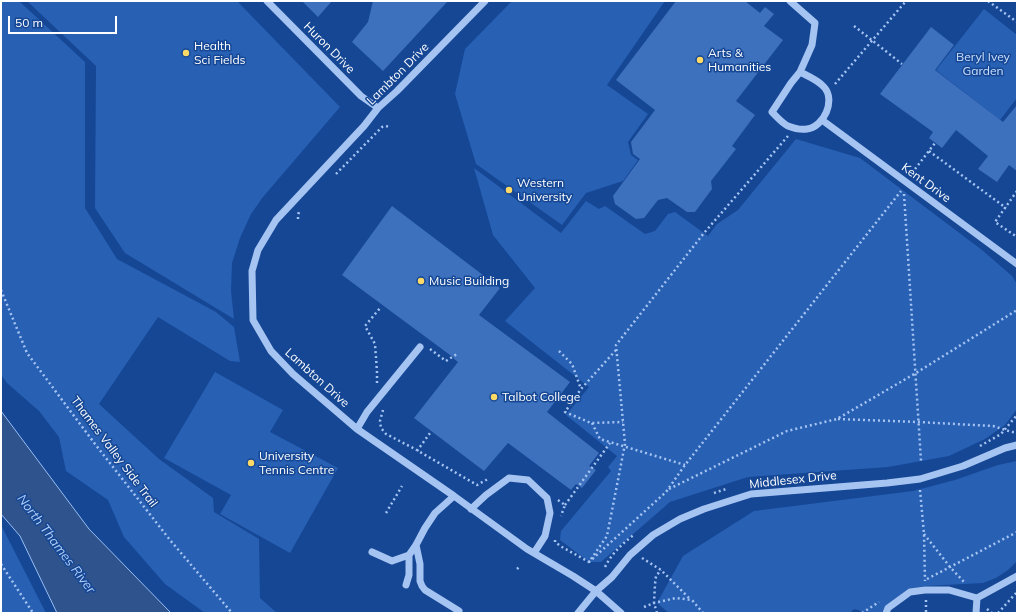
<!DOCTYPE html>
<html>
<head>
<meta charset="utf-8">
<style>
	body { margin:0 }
	#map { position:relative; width:1018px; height:614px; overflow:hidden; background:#154795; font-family:Mulish,sans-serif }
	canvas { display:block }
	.frame { position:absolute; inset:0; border:2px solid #fff; pointer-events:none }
	.scale { position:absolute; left:8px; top:16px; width:109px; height:18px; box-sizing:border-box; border:2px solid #fff; border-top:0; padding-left:5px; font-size:12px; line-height:14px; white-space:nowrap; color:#fff; -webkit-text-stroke:3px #154795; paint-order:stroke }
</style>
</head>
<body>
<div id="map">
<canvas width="1018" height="614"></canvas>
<div class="frame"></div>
<div class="scale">50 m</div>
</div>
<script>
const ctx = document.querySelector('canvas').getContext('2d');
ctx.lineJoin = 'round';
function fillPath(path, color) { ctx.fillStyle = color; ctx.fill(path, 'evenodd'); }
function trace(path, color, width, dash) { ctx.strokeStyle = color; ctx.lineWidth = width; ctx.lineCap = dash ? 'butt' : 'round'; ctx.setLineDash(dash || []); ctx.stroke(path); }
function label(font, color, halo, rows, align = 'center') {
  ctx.font = font + ' Mulish,sans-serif'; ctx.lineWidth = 3; ctx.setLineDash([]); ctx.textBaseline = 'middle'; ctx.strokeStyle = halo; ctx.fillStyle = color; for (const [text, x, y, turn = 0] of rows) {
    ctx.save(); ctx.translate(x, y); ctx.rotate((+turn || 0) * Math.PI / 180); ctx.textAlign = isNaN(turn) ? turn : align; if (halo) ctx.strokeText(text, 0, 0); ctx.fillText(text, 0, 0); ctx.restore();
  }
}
fillPath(new Path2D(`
	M 1,1 L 19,1 L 85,62 L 85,208 L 117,259 L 216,312 L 234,327 L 240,362 L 230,361 L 158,317 L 99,404 L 159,459 L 213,498 L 214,512 L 259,539 L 260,598 L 277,613 L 205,613 L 165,584 L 124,537 L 108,500 L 66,471 L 59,437 L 39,411 L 7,383 L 1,375 Z
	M 27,1 L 237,1 L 340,107 L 263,197 L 251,214 L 240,238 L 232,263 L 231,291 L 234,319 L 125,253 L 95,208 L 96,66 Z
	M 512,1 L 665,1 L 607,85 L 648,114 L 628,142 L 631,155 L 638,160 L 623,181 L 586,193 L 562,225 L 476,164 L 455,94 L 465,49 Z
	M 984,9 L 1017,35 L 1017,98 L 1000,120 L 936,70 Z
	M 796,139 L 860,158 L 982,250 L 1012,276 L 1017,284 L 1017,409 L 1005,425 L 985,439 L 949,456 L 888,467 L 748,477 L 670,502 L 601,562 L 589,562 L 560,540 L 561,531 L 611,471 L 608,467 L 617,456 L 566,415 L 589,387 L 505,321 L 535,288 L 493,235 L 474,168 L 561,233 L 586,201 L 599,209 L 605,206 L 645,234 L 655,231 L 668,214 L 675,212 L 708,236 L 717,224 L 738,210 Z
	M 215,372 L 283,410 L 270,432 L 338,468 L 290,553 L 220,514 L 231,495 L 164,458 Z
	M 1017,461 L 1017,561 L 1008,570 L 996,578 L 983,583 L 925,586 L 908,589 L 886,606 L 881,613 L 868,613 L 854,609 L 850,613 L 669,613 L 657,603 L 683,556 L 754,511 L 913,491 L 955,480 L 998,465 Z
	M 1,525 L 46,613 L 1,613 Z`), '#2860b4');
const water = new Path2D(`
	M 1,411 L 89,529 L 171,613 L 57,613 L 20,536 L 1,514 Z`);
fillPath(water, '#2e538d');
trace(water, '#98bef4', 1);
fillPath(new Path2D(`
	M 302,1 L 332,1 L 318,17 Z
	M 373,1 L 448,1 L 383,71 L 352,42 L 368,22 Z
	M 676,1 L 745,1 L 760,13 L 765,7 L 774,14 L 764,26 L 783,40 L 736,101 L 755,115 L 732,146 L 736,149 L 711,181 L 712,189 L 695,212 L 687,212 L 667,198 L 658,200 L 644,218 L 636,219 L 615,204 L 613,196 L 640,159 L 633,154 L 631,142 L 655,110 L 616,80 Z
	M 931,27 L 954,45 L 935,70 L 1003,122 L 1017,105 L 1017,171 L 1009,165 L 997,182 L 978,169 L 988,156 L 956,130 L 942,148 L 929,138 L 933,132 L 880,94 Z
	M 392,206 L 500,288 L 479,315 L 570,382 L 547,412 L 599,453 L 589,466 L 596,470 L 582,488 L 576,484 L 571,490 L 508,443 L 484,471 L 414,418 L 458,362 L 454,359 L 454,358 L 342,275 Z`), '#3d70bd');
trace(new Path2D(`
	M 988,1 L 1017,22
	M 854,26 L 902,64
	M 835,84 L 906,1
	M 788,136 L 704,233 L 616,345 L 625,444 L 607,536 L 589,562 L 666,492 L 685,465 L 901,191
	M 929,151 L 1006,208
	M 912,173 L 935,143
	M 336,174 L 382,127 L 386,126 L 389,127
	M 1017,191 L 995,222 L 1017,237
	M 904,194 L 921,461
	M 298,219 L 298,215 L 299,212
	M 1,290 L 27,353 L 95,444 L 170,540 L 232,613
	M 430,349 L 446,361 L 457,354
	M 616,350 L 581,389 L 565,412 L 591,423 L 623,422
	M 559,351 L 572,364 L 581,389
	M 377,383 L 377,372 L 375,344 L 365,326 L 381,307
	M 383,410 L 380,421 L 381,428 L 386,434 L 415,449 L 477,485 L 488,479
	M 838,419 L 918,422 L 993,426 L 1012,432 L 1017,432
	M 592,423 L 600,439 L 685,465
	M 980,446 L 1001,434 L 1017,415
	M 417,451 L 430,433
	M 669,489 L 787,431 L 837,419 L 916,373 L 1017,310
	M 920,490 L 924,534 L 925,581
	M 714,493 L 726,489
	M 558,500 L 565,505 L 561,516
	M 565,505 L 610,443
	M 386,513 L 402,486
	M 924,534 L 950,567 L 965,583
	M 555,540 L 555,542 L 562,547 L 589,562
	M 642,558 L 661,570 L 691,600
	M 1,564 L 33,613
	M 605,567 C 612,553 623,543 635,534
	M 517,569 L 519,567
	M 927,579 L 1017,532
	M 926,600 L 926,613
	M 644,607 L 654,603 L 676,598 L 692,600 L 703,613
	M 987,609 L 992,613
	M 657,613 L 654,603 L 655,584 L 656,576 L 661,570
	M 862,613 L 879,602
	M 998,613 L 1017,592`), '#a6c4f2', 2.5, [2, 3]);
trace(new Path2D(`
	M 267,1 L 361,96 L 378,108
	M 485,1 L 397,91 L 378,108 L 364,126 L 276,220 L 258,250 L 252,271 L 253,320 L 271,351 L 293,374 L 357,429 L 454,496 L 527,549 L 573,576 L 596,591 L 621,613
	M 790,1 L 815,23 L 812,45 L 800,72 L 791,83 L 772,112 C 777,117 782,123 788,126 C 793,128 801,130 807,129 C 824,127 836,100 824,87 C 818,80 808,76 800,72
	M 822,120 L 1017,264
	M 357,429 L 367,412 L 420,347
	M 471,509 L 486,495 L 509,478 L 528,480 L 547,498 L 550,513 L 545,536 L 534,553
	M 416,545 L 420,564 L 420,581 L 422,586 L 425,590 L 459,611
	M 372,552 L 392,561 L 409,555 L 416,545 L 425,528 L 435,513 L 454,496
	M 406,585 L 409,575 L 409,555
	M 578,613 L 596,591 L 612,577 L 630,555 L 653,535 L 680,519 L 704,509 L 751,494 L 887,483 L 920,479 L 963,466 L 1005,448 L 1017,445
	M 886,613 L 888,608 L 910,592 L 925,590 L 949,590 L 977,598 L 1017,576
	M 976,613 L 977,598`), '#a6c4f2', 7);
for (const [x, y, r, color] of [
	[186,53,4,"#ffda66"],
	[700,60,4,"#ffda66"],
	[509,190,4,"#ffda66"],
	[421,281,4,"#ffda66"],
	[494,397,4,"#ffda66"],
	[251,463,4,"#ffda66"]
]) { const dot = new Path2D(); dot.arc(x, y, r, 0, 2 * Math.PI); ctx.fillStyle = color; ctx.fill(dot); trace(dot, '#154795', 1.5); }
label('12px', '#fff', '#154795', [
	["Health",194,46],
	["Sci Fields",194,60],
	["Arts &",708,53],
	["Humanities",708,67],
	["Western",517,183],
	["University",517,197],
	["Music Building",429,281],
	["Talbot College",502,397],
	["University",259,456],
	["Tennis Centre",259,470]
], 'left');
label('12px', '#fff', '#154795', [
	["Huron Drive",329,48,45],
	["Lambton Drive",398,74,-45],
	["Kent Drive",926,183,36],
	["Lambton Drive",317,378,42],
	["Thames Valley Side Trail",114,452,53],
	["Middlesex Drive",793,480,-6]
]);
label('12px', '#cde0fc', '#154795', [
	["Beryl Ivey",983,57],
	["Garden",983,71]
]);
label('italic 13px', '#b2cff8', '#154795', [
	["North Thames River",56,544,53]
]);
</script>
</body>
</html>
